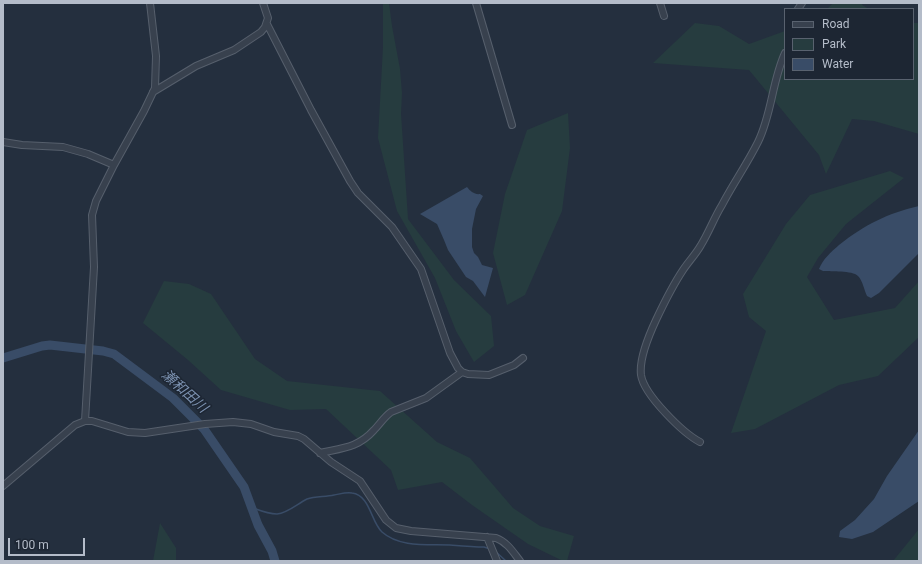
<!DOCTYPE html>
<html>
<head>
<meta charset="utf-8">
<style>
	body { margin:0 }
	#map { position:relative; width:922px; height:564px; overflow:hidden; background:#242f3e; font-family:Roboto,sans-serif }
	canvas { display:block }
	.frame { position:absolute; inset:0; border:4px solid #b4bcc9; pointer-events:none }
	.legend { position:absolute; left:784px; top:8px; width:130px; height:72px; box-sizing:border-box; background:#1d2633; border:1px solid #59626f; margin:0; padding:5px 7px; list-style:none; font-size:12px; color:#b4bcc9 }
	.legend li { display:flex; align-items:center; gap:8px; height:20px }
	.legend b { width:20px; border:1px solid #59626f }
	.scale { position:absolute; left:8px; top:538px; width:77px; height:18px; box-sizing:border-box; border:2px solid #b4bcc9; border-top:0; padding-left:5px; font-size:12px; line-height:14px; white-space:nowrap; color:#b4bcc9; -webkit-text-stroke:3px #1d2633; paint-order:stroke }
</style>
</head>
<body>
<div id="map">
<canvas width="922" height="564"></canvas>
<div class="frame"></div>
<ul class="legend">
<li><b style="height:5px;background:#38414e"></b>Road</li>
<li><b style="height:11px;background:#263c3f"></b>Park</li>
<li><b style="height:11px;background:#394c67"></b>Water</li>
</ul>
<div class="scale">100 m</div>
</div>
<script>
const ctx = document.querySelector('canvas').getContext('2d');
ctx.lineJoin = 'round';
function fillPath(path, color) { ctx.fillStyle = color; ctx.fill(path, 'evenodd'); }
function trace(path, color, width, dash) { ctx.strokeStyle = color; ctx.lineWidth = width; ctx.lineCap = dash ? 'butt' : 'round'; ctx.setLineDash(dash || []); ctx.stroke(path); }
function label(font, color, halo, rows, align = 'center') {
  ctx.font = font + ' Roboto,"Noto Sans JP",sans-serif'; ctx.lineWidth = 3; ctx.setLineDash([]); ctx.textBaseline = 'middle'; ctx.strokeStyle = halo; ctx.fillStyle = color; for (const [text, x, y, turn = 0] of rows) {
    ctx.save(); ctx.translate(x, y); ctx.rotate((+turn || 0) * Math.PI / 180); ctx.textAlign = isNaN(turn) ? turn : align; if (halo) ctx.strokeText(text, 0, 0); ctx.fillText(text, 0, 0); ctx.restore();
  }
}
fillPath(new Path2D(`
	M 383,3 L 389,3 L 392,26 L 400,69 L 402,93 L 401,114 L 408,219 L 454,280 L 491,316 L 494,346 L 474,362 L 456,331 L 435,278 L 397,211 L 378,138 L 383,47 Z
	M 833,3 L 863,3 L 862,5 L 869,9 L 827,9 Z
	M 695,23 L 719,26 L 749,44 L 785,31 L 785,79 L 913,79 L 913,23 L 919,23 L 919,134 L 874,121 L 852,119 L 826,174 L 819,155 L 749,70 L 653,63 Z
	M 568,113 L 570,148 L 562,211 L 525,295 L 507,305 L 493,253 L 505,194 L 527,130 Z
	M 890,171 L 904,178 L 846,224 L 818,258 L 807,277 L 834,320 L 895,308 L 919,281 L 919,337 L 878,376 L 839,385 L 755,429 L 731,433 L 766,331 L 749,317 L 743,294 L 786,224 L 810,195 Z
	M 164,281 L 189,284 L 211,294 L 255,359 L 287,381 L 380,391 L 437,442 L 470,458 L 513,508 L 540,526 L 574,536 L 567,561 L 563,561 L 528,544 L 472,505 L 442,482 L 398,490 L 391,470 L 326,409 L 290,410 L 221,390 L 188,360 L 143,323 Z
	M 160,523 L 176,548 L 176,561 L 153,561 Z
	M 919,529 L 919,561 L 893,561 Z`), '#263c3f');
fillPath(new Path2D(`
	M 467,187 C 470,191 475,195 480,194 L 483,196 L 476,209 L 472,229 L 472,247 L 474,253 L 478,257 L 482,265 L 493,268 L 485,297 L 473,281 L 466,277 L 448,250 L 444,240 L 437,224 L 420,214 Z
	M 919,206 L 919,253 L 879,293 L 871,298 L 867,296 C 864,290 863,281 858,276 C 852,270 831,272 823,271 L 819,269 C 823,259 831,252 839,245 C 866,224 886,214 919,206 Z
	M 919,430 L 919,501 L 873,532 L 852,539 L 839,537 L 840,531 L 855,520 L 874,499 L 887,476 Z`), '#394c67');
trace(new Path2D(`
	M 253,508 C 261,511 268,514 277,514 C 288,513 297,504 307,499 C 315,496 325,497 334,495 C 340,494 346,492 352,493 C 370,495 371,522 382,532 C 400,548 429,544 450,545 C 462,546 473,547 484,547 L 490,549
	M 495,551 L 506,561`), '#394c67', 1.5);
trace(new Path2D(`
	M 3,358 L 42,346 L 50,345 L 103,351 L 114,354 L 173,398 L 204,429 L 244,487 L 258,525 L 272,551 L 275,561`), '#394c67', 9);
const minor = new Path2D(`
	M 476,3 L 512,125
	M 660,3 L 664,16
	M 798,9 L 802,3
	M 267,24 L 311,110 L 350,181 L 358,193 L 392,227 L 421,269 L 450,353 L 458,368 L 462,372 L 468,374 L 489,375 L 514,365 L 523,358
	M 153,92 L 196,66 L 234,50 L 261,32 L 265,27 L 268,18 L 263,3
	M 3,142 L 22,145 L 63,147 L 88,154 L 114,165
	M 85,421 L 94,267 L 92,215 L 96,201 L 114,165 L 144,111 L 155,88 L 156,56 L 150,3
	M 700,442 C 683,433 644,395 641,375 C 639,359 649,335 656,320 C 664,303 673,285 683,270 C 689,261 696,254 701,245 C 709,232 714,218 722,205 C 733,184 747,164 758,142 C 772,114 772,81 785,53
	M 320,453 C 342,448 358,448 374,430 C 380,424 384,417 391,412 L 426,398 L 462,372
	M 3,486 L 75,425 L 85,421 L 92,421 L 128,432 L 145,433 L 205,424 L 233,422 L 251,424 L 274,432 L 298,436 L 304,439 L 331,462 L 360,481 L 386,520 L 396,528 L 411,531 L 496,538 C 507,542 513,552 520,561
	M 487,537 L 497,561`);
trace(minor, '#565f6c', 8);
trace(minor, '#38414e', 6);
label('italic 14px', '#7c92b1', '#1d2633', [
	["瀬和田川",184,392,42]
]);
</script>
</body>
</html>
